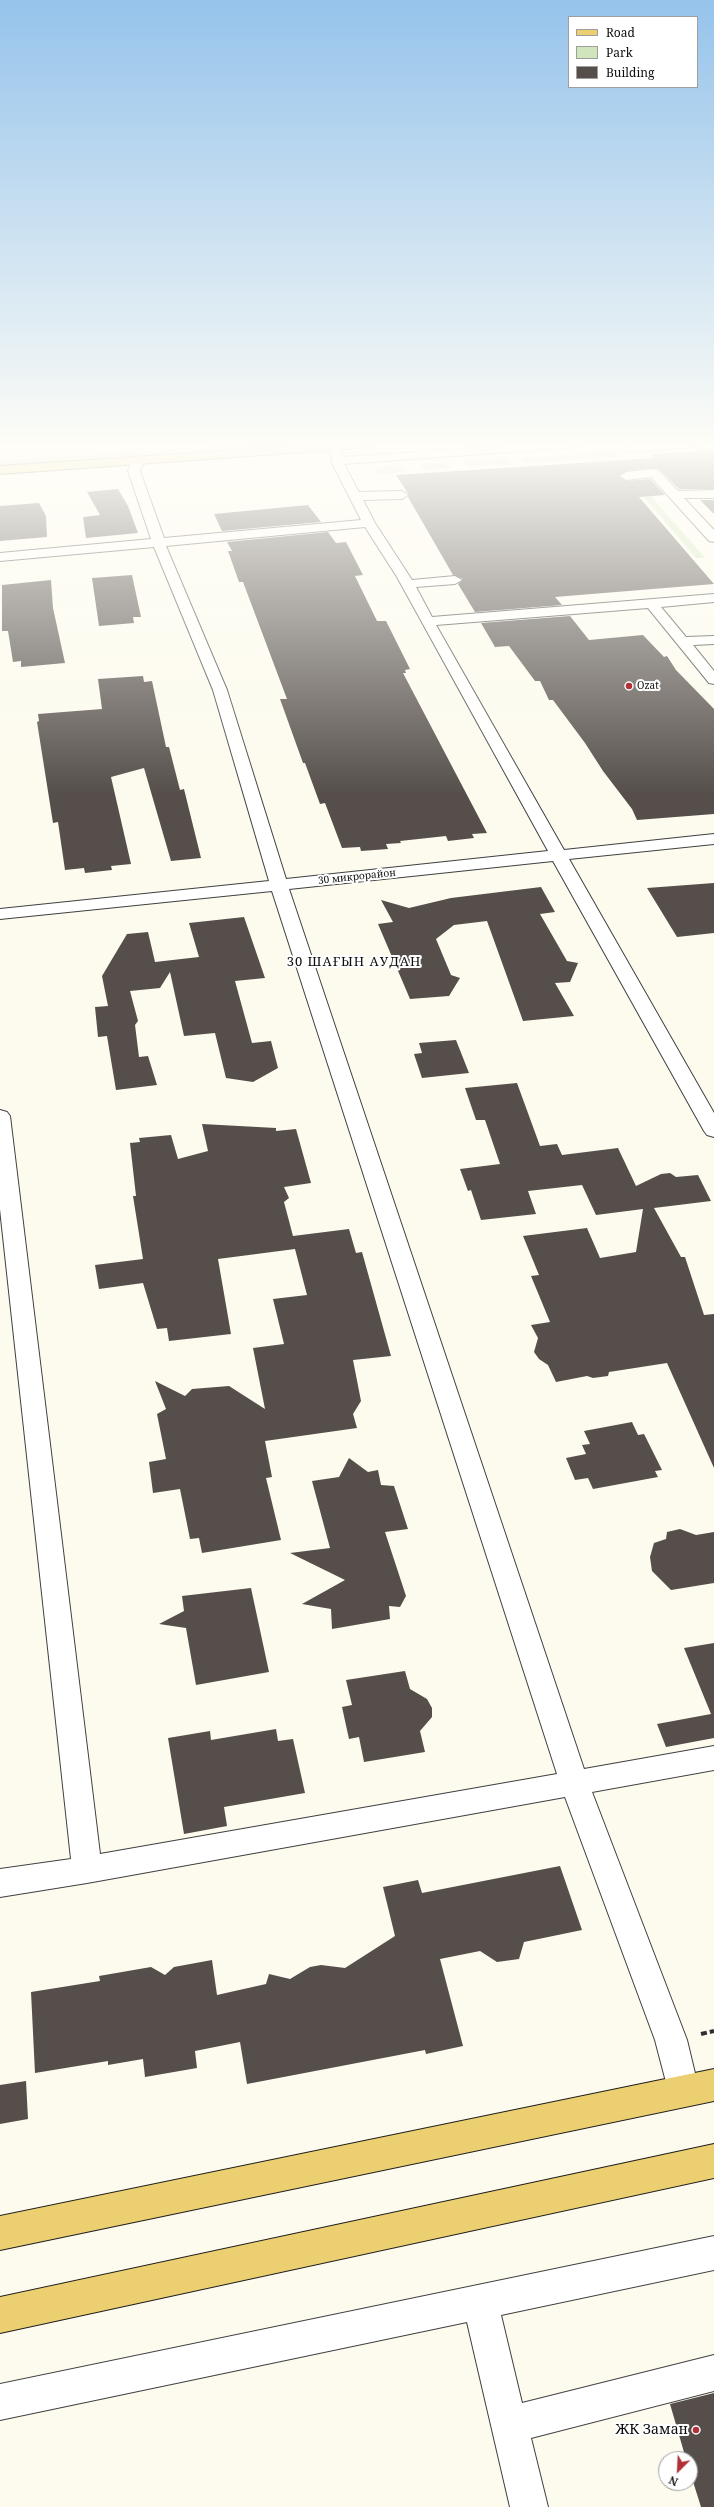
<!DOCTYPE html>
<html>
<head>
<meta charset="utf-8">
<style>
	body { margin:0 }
	#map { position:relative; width:714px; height:2507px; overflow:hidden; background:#fdfbee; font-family:"Noto Serif",serif }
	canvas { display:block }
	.legend { position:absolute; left:568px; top:16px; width:130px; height:72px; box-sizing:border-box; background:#fff; border:1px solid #9e9e9e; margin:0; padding:5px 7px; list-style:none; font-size:12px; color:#0d0d0d }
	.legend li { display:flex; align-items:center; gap:8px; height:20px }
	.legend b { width:20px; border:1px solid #9e9e9e }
	.north { position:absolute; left:658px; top:2451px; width:40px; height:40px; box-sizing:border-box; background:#fff; border:1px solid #9e9e9e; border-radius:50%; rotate:204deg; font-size:11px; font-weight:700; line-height:16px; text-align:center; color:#0d0d0d }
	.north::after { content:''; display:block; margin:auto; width:14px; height:18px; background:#b03237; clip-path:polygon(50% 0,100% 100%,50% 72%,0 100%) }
</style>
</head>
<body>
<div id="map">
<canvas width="714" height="2507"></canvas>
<ul class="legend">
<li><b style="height:5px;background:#ebcf70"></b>Road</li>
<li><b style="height:11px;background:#d0e5bb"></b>Park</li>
<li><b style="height:11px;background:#554e4a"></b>Building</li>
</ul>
<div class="north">N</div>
</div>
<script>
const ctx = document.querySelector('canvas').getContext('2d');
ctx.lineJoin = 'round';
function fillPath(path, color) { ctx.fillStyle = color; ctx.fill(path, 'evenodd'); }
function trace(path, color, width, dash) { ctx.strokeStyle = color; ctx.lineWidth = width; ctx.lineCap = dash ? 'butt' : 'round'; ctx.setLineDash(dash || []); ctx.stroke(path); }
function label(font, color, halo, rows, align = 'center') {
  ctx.font = font + ' "Noto Serif",serif'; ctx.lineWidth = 4; ctx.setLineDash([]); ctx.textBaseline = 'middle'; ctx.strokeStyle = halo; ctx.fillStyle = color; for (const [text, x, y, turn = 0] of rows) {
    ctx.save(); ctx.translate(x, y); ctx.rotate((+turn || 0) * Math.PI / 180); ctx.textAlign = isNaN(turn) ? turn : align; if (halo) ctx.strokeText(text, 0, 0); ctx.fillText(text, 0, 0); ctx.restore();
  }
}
fillPath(new Path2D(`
	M 238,444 L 303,444 L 0,466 L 0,461 Z
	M 613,451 L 618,457 L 527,463 L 522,458 Z
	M 505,458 L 510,464 L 468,466 L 464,461 Z
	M 445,462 L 450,468 L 424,470 L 420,464 Z
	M 401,465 L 407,471 L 377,475 L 374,468 Z
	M 630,481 L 638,481 L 705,558 L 696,558 Z`), '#d0e5bb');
fillPath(new Path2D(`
	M 714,450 L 714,489 L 679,489 L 659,469 L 654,468 L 626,471 L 619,476 L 626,481 L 650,479 L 665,495 L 639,497 L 714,584 L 555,597 L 562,605 L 475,612 L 458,584 L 463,579 L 453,575 L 408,497 L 409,495 L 396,475 L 655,458 L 651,454 Z
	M 118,489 L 128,506 L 138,533 L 86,538 L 83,517 L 100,515 L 87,492 Z
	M 700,500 L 714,500 L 714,514 Z
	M 39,503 L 46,516 L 47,537 L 0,541 L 0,506 Z
	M 308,505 L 321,522 L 222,531 L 214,514 Z
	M 328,532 L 336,543 L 346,542 L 363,575 L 355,576 L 377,621 L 386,621 L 410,669 L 405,670 L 406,673 L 403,673 L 487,833 L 472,834 L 474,838 L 448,841 L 446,836 L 400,841 L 401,843 L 386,844 L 388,849 L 361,851 L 360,847 L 342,848 L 325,803 L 320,804 L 305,763 L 303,763 L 280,699 L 287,699 L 243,582 L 239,582 L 228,551 L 232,551 L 227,542 Z
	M 132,575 L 141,617 L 133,617 L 134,623 L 99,626 L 92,578 Z
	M 51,580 L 53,608 L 65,663 L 21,667 L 21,661 L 13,662 L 8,631 L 2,631 L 2,585 Z
	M 570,616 L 589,640 L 643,635 L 664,657 L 667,656 L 676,670 L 714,709 L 714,814 L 637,820 L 632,809 L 603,771 L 585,743 L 553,700 L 549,700 L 540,681 L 535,681 L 509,646 L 495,647 L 481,623 Z
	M 143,676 L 144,682 L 152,681 L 166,747 L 169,747 L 180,790 L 184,789 L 201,858 L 171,861 L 144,768 L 111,777 L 131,864 L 111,866 L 112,870 L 85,873 L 84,868 L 65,870 L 58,822 L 53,823 L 37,722 L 39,721 L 38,714 L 102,709 L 98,679 Z
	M 714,883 L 714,933 L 677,937 L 647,888 Z
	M 541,887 L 555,912 L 540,914 L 567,961 L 578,963 L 570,982 L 555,983 L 574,1016 L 523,1021 L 487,921 L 454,925 L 436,939 L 451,975 L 460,978 L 449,996 L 410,999 L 378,924 L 393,922 L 381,900 L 409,908 L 451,898 Z
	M 244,917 L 265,978 L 235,981 L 252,1043 L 271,1041 L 278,1068 L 253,1082 L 226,1078 L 215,1033 L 184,1036 L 170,972 L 160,988 L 130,991 L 138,1021 L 135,1025 L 139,1057 L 148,1056 L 157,1085 L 116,1090 L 107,1036 L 98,1037 L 95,1007 L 108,1006 L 102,976 L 127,934 L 148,932 L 155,962 L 199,957 L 189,923 Z
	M 456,1040 L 469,1073 L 422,1078 L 414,1054 L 422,1053 L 419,1043 Z
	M 517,1083 L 540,1146 L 557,1144 L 562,1155 L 618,1148 L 636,1186 L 661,1174 L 670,1173 L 676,1177 L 698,1175 L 711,1201 L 654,1208 L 681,1257 L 685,1257 L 704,1315 L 714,1314 L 714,1468 L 667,1363 L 609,1372 L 608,1376 L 593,1378 L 587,1376 L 556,1382 L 548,1365 L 539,1359 L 534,1352 L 538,1338 L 531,1325 L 550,1322 L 531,1276 L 539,1275 L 523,1236 L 587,1228 L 600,1258 L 636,1252 L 643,1209 L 596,1215 L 582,1185 L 528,1191 L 536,1214 L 481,1220 L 471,1190 L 468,1191 L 460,1169 L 500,1164 L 485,1120 L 476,1120 L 465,1088 Z
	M 202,1124 L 276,1128 L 276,1131 L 296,1129 L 311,1183 L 284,1187 L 289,1198 L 284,1202 L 293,1236 L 349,1229 L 356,1253 L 362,1252 L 391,1356 L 353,1360 L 361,1401 L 353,1414 L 357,1428 L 265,1441 L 272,1477 L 266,1478 L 281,1540 L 202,1553 L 199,1538 L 190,1539 L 180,1489 L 153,1493 L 149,1462 L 166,1459 L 157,1414 L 166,1409 L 155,1381 L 185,1396 L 192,1389 L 229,1386 L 265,1409 L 253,1348 L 284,1344 L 273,1299 L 307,1295 L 295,1249 L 218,1259 L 231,1334 L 169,1341 L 167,1328 L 157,1329 L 143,1283 L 99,1289 L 95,1265 L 143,1259 L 133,1196 L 136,1196 L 130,1143 L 140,1142 L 139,1138 L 171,1135 L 178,1159 L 208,1151 Z
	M 632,1422 L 638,1435 L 644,1434 L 662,1470 L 655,1471 L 658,1477 L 593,1489 L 588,1478 L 575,1480 L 566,1458 L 586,1454 L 582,1445 L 590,1444 L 584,1431 Z
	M 349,1458 L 368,1472 L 378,1470 L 381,1485 L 394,1486 L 408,1529 L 385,1532 L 406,1596 L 400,1607 L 389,1606 L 390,1619 L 332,1629 L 331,1609 L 302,1604 L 345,1580 L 290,1553 L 330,1548 L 312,1481 L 339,1477 Z
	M 680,1529 L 696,1535 L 714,1532 L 714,1583 L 671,1590 L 652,1571 L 650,1557 L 654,1543 L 666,1539 L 667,1532 Z
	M 251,1588 L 269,1672 L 196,1685 L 186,1628 L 159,1624 L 184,1611 L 182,1596 Z
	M 714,1643 L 714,1738 L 666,1747 L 657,1724 L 711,1714 L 684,1648 Z
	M 405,1671 L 410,1689 L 427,1699 L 432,1708 L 432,1717 L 420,1731 L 425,1752 L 364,1762 L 359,1737 L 349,1739 L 342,1707 L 352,1705 L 346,1680 Z
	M 276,1729 L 278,1741 L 293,1739 L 305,1793 L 224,1807 L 227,1826 L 184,1834 L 168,1738 L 210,1731 L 211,1740 Z
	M 560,1866 L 582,1930 L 524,1942 L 519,1959 L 497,1962 L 480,1951 L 440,1959 L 463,2046 L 426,2054 L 425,2050 L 247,2084 L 240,2042 L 195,2051 L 197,2068 L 145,2077 L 143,2059 L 108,2065 L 108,2061 L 35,2073 L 31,1992 L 100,1981 L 99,1976 L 151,1967 L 165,1975 L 174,1967 L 212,1960 L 217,1995 L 266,1984 L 269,1974 L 290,1979 L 310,1967 L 321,1965 L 345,1968 L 395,1936 L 383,1887 L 418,1880 L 422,1893 Z
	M 26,2081 L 28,2119 L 0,2124 L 0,2085 Z
	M 714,2393 L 714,2507 L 701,2507 L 690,2472 L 690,2459 L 686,2459 L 670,2404 Z`), '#554e4a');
const minor = new Path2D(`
	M 331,444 L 336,445 L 344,457 L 533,444 L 585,444 L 579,447 L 344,464 L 359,492 L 402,491 L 408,495 L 402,499 L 363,500 L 375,523 L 412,580 L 455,576 L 462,580 L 455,584 L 416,587 L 432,617 L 714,594 L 714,602 L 661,607 L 686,637 L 714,636 L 714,644 L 693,645 L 714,671 L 714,684 L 709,683 L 648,608 L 436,625 L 564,850 L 714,834 L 714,844 L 569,859 L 714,1113 L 714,1137 L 707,1135 L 704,1131 L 553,861 L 289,889 L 584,1769 L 714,1746 L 714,1770 L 592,1792 L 687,2040 L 699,2090 L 695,2101 L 683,2106 L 671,2101 L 655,2040 L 565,1797 L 87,1883 L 0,1897 L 0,1869 L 71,1859 L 0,1209 L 0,1110 L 7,1112 L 10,1116 L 100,1854 L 557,1774 L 272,891 L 0,919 L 0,909 L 269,881 L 213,690 L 154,547 L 0,561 L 0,553 L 151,539 L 128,471 L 132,460 L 138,456 L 144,460 L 140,471 L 164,538 L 361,520 L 331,461 L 332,455 L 326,447 ZM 365,527 L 397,577 L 548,851 L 286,879 L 227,690 L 166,546 Z
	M 655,444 L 704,444 L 698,447 L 631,452 L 625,449 L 631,446 Z
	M 654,469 L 658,470 L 678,491 L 714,490 L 714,498 L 684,498 L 714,530 L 714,542 L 709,541 L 651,477 L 626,480 L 620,476 L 626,472 Z
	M 714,2236 L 714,2270 L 501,2315 L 522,2403 L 714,2355 L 714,2391 L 531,2438 L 548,2507 L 510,2507 L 467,2322 L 0,2420 L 0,2384 Z`);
const major = new Path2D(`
	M 329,444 L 381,444 L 375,447 L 0,474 L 0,466 Z
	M 714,2069 L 714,2101 L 0,2250 L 0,2216 Z
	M 714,2144 L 714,2178 L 0,2333 L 0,2297 Z`);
trace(minor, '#404040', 2);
trace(major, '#1e1e1e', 2);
trace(new Path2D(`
	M 701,2034 L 714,2031`), '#2f2f2f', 4, [6, 3]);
fillPath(minor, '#fff');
fillPath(major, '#ebcf70');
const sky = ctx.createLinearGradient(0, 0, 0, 795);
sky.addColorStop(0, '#95c3eb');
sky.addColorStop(0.56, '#fefdf7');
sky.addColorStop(1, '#fefdf700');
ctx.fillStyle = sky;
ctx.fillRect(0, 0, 714, 795);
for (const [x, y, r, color] of [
	[629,686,4,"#b03237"],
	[696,2430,4,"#b03237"]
]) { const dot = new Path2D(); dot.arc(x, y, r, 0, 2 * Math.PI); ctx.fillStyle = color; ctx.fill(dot); trace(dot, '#fff', 1.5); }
label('10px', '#0d0d0d', '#fff', [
	["Ozat",637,686]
], 'left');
label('10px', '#0d0d0d', '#fff', [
	["30 микрорайон",357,877,-6]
]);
ctx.letterSpacing = '1px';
label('13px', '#0d0d0d', '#fff', [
	["30 ШАҒЫН АУДАН",354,962]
]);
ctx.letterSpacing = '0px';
label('14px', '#0d0d0d', '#fff', [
	["ЖК Заман",688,2430]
], 'right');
</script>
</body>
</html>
